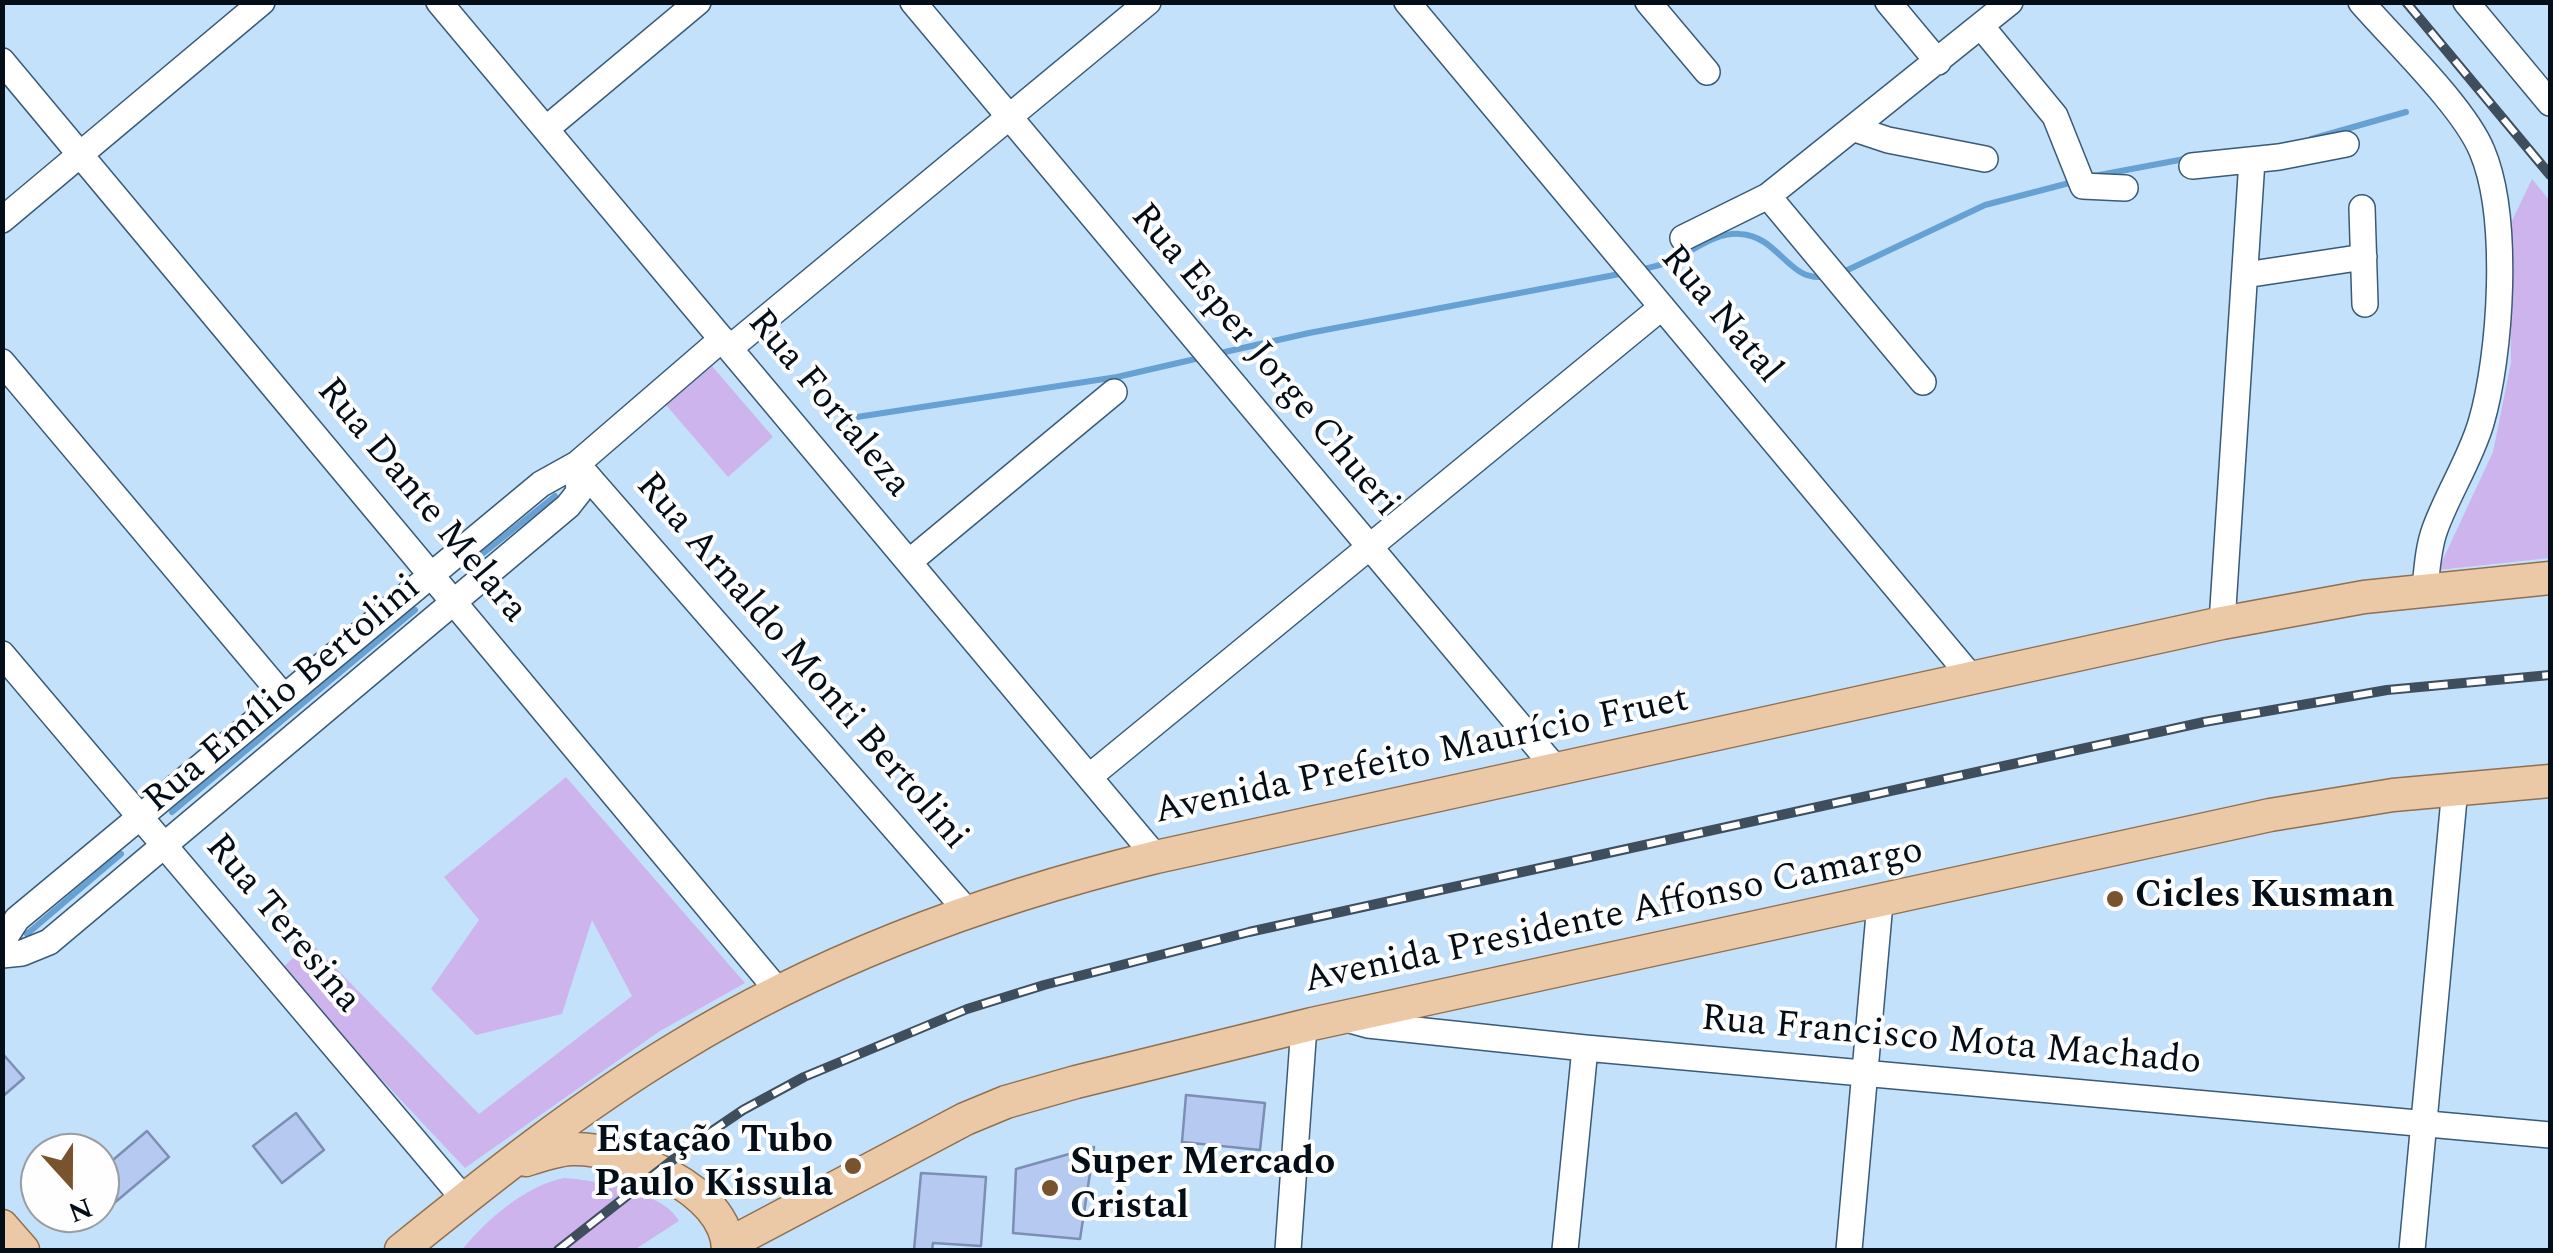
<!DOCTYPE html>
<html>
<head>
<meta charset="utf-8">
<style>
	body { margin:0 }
	#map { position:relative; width:2553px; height:1253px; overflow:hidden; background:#c4e1fc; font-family:Spectral,serif }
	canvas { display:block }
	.frame { position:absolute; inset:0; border:5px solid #030e18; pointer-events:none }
	.north { position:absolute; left:20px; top:1133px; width:100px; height:100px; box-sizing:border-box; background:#fefefe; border:2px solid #9a9ea2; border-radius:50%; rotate:159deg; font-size:28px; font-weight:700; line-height:40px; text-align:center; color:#030e18 }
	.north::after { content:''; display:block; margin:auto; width:35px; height:45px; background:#78532d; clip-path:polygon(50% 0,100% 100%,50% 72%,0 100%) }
</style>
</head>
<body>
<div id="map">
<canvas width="2553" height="1253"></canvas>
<div class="frame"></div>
<div class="north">N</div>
</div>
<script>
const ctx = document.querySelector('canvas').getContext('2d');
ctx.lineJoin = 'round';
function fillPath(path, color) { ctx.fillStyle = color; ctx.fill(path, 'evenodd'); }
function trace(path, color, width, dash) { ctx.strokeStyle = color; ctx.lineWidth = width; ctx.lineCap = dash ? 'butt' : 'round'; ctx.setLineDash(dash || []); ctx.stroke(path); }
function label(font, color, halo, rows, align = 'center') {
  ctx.font = font + ' Spectral,serif'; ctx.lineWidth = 8; ctx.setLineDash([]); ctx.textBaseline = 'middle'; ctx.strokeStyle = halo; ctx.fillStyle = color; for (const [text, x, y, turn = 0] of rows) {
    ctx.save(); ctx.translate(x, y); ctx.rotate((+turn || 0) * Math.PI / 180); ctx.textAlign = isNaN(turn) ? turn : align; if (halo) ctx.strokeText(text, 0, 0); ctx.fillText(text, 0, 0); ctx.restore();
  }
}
fillPath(new Path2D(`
	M 2532,179 L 2550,201 L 2550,558 L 2438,570 L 2493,452 L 2511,362 L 2509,227 Z
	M 712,366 L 773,437 L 728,477 L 666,405 Z
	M 566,777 L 745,983 L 660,1031 L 465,1168 L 279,971 L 310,942 L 479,1114 L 632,996 L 592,920 L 562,1014 L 476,1035 L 431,989 L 479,920 L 444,877 Z
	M 564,1178 C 595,1180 664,1192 679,1221 L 634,1250 L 462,1250 C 485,1221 526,1185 564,1178 Z`), '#ceb4ed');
trace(new Path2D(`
	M 2311,139 L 2406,112
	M 2094,176 L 2190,158
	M 1638,270 C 1647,268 1659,266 1668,262 C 1692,253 1713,232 1740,234 C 1780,236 1789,285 1827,276
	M 1839,274 L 1985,205 L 2073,182
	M 1216,354 L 1309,333 L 1625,273
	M 844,419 L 1117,377 L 1204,357
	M 466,567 L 555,496
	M 172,812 L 415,610
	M 27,934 L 121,854`), '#67a1d3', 6);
const building = new Path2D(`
	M 2,1053 L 24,1078 L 2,1097 Z
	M 1186,1095 L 1265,1103 L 1260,1150 L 1182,1142 Z
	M 296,1113 L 324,1150 L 282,1183 L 253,1146 Z
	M 147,1131 L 169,1157 L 100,1215 L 100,1171 Z
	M 1094,1147 L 1080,1239 L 1013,1233 L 1016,1169 Z
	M 921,1173 L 986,1177 L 981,1246 L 933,1243 L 932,1250 L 914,1250 Z`);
fillPath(building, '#b6c9f1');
trace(building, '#7c8eb3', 2.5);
const minor = new Path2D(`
	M 439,2 L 1156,857
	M 913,2 L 1556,769
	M 1407,2 L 1972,678
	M 1648,2 L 1707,72
	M 1888,2 L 1938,62
	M 2361,2 C 2394,40 2464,107 2482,151 C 2510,217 2501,355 2481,423 C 2470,460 2448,493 2435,529 C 2428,548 2427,569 2425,589
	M 2466,2 L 2550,103
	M 1981,26 L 2055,116 L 2083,186 L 2125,188
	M 2,61 L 779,992
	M 546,129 L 698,2
	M 1855,129 L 1888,140 L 1985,159
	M 2192,166 L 2279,157 L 2346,144
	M 1768,196 L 1923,382
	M 2362,208 L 2365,304
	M 2,220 L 262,2
	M 1683,238 L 1768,196 L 2010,2
	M 2245,275 L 2364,257
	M 730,348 L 1148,2
	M 2,362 L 284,697
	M 577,464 L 967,911
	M 909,562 L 1114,392
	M 2222,623 L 2252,160
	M 2,654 L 464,1199
	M 1089,777 L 1662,307
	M 2,942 L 17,919 L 541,484 L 577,464 L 722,339
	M 2,955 L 22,953 L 49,942 L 568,506 L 579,492 L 577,464
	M 1350,1020 L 1368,1025 L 1585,1048 L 2550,1135
	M 1288,1250 L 1304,1026
	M 1565,1250 L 1585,1048
	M 1849,1250 L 1880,903
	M 2412,1250 L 2455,788`);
const major = new Path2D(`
	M 526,1160 C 541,1155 555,1150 571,1149 C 623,1147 728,1189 728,1250
	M 2,1226 L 23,1250
	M 729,1244 L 965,1119 L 1006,1102 L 1076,1082 L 1312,1024 L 2270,815 L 2393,795 L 2550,781
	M 401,1250 C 489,1179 579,1107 677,1048 C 825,957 988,898 1156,857 L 2222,623 L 2364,597 L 2550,578`);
trace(minor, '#3a5a76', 28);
trace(major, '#91704e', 35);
trace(minor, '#fff', 25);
trace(major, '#ebc9a6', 32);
const rail = new Path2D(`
	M 2406,2 L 2550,175
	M 558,1250 L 693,1144 L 743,1110 L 804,1077 L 967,1009 L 1044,985 L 1249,932 L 2204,722 L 2387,690 L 2550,675`);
trace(rail, '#3e4e5d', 10);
trace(rail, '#fefefe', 6, [19]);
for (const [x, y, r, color] of [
	[2115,899,10,"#78532d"],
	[853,1166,10,"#78532d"],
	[1050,1188,10,"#78532d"]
]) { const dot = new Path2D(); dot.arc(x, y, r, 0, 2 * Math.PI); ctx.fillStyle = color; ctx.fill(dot); trace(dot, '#fefefe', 4); }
label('38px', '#030e18', '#fefefe', [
	["Rua Natal",1719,316,50],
	["Rua Esper Jorge Chueri",1263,362,50],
	["Rua Fortaleza",827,405,50],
	["Rua Dante Melara",420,502,50],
	["Rua Arnaldo Monti Bertolini",800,663,49],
	["Rua Emílio Bertolini",284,696,-40],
	["Avenida Prefeito Maurício Fruet",1422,758,-12],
	["Avenida Presidente Affonso Camargo",1614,918,-12],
	["Rua Teresina",281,925,50],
	["Rua Francisco Mota Machado",1951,1043,5]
]);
label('bold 38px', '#030e18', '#fefefe', [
	["Cicles Kusman",2135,899],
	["Estação Tubo",833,1144,"right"],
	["Paulo Kissula",833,1188,"right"],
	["Super Mercado",1070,1166],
	["Cristal",1070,1210]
], 'left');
</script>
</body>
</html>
